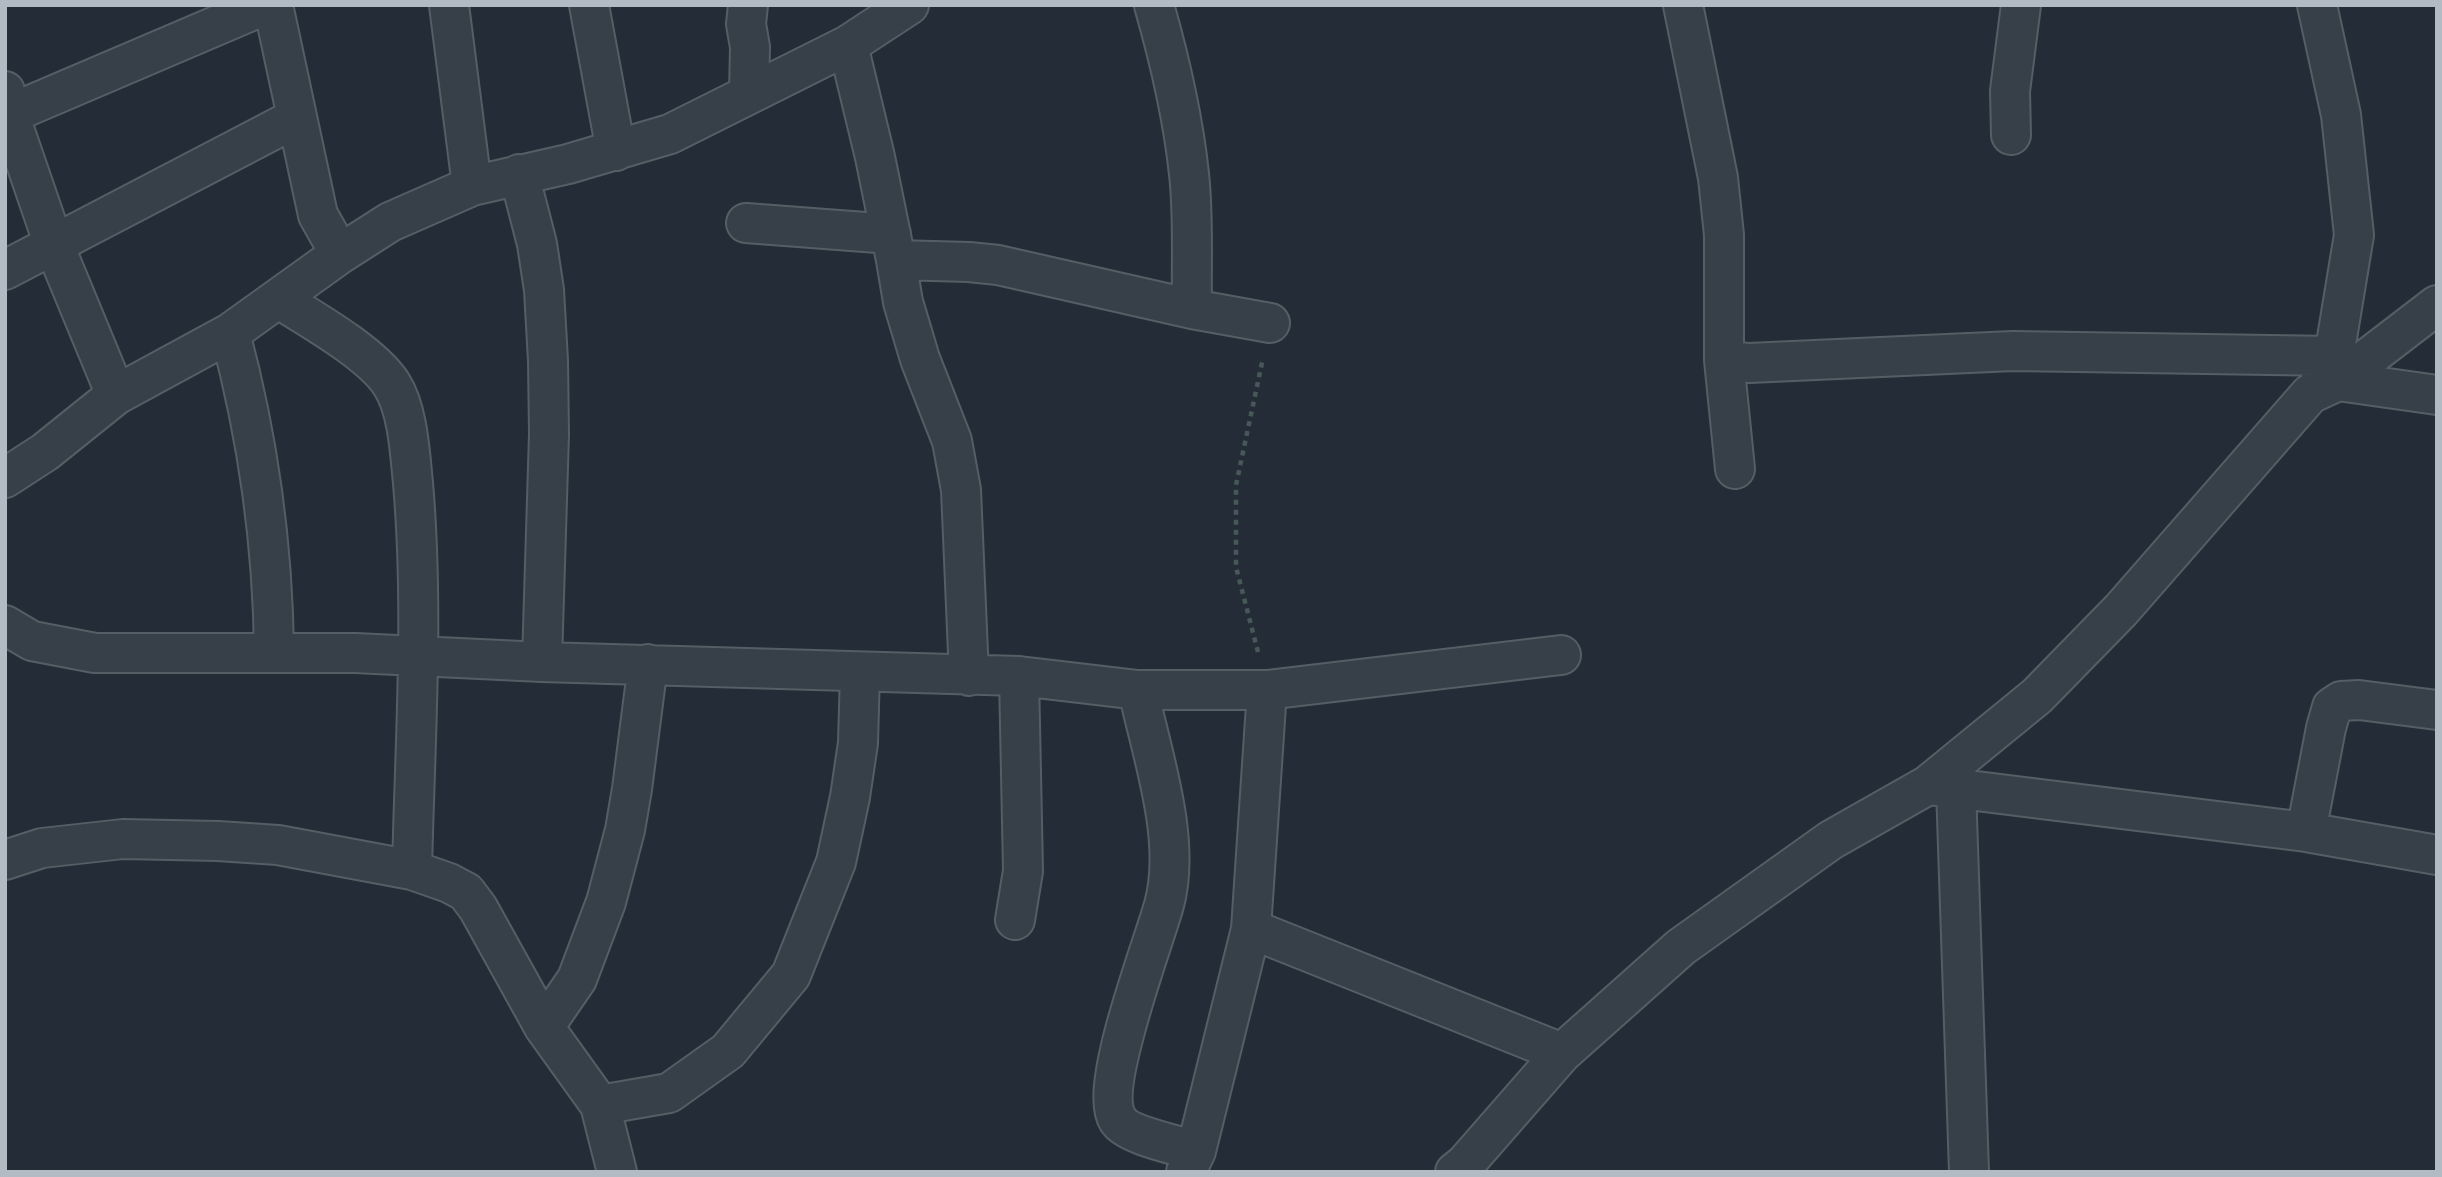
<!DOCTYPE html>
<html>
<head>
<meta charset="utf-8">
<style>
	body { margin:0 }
	#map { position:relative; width:2442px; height:1177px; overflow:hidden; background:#242d37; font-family:"Titillium Web",sans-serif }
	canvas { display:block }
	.frame { position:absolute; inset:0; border:7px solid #b2bac4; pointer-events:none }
</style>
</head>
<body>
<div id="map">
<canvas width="2442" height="1177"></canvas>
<div class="frame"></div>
</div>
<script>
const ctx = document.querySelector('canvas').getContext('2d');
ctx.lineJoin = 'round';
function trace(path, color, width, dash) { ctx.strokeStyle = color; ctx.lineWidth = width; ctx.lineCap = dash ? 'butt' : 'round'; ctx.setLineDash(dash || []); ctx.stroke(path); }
const minor = new Path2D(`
	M 273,5 L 318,215 L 340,254
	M 449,5 L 472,186
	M 589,5 L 616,151
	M 748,5 L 746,24 L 750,47 L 749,93
	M 1154,5 C 1170,61 1183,117 1189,174 C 1194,218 1191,265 1192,309
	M 1683,5 L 1718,178 L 1724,235 L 1724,360 L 1735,469
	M 2317,5 L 2341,115 L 2354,235 L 2334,356 L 2321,377
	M 848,45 L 875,157 L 896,260 L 969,262 L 998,265 L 1192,309 L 1270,323
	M 5,91 L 9,114 L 54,245 L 116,395
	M 5,116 L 265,5
	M 2011,135 L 2010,91 L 2021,5
	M 519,174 L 537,244 L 544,290 L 548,361 L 549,434 L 542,662
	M 746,223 L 891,234
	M 896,260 L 903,302 L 920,359 L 952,441 L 961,490 L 969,676
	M 5,270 L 296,118
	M 279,299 C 311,319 373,354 392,385 C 408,410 410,454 413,483 C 424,611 415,741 412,870
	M 230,333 C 258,438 273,545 274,653
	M 1724,360 L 1749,363 L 2013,351 L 2334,356
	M 2338,381 L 2437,395
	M 5,478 L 45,452 L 116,395 L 230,333 L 340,254 L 390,222 L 472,186 L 568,164 L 670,134 L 848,45 L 909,5
	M 5,625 L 32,641 L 95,653 L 355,653 L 542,662 L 1019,676 L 1138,690 L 1267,690 L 1561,655
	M 1138,690 C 1152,755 1182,840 1164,905 C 1153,945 1097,1088 1118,1120 C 1127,1135 1177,1145 1196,1151
	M 1928,785 L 2306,832 L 2437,855
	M 1956,788 L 1969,1172
	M 2306,832 L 2326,728 L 2332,707 L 2341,701 L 2359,700 L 2437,710
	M 5,860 L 42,848 L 123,839 L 218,841 L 278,845 L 412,870 L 449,883 L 466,892 L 478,908 L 544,1027 L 600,1105 L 617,1172
	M 1015,920 L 1023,871 L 1019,676
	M 1251,929 L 1562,1053
	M 544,1027 L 577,979 L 606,902 L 625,830 L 632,789 L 648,664
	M 600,1105 L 669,1093 L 728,1051 L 791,975 L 836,862 L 850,797 L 858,743 L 860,672
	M 1186,1172 L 1196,1151 L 1251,929 L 1267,690
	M 1455,1172 L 1465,1164 L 1562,1053 L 1681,947 L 1831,840 L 1928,785 L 2037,696 L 2121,610 L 2310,394 L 2338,381 L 2437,305`);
trace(minor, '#555d65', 42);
trace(new Path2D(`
	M 1258,652 L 1236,567 L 1236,485 L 1263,358`), '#475859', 4.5, [5, 5]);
trace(minor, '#373f48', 38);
</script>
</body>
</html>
